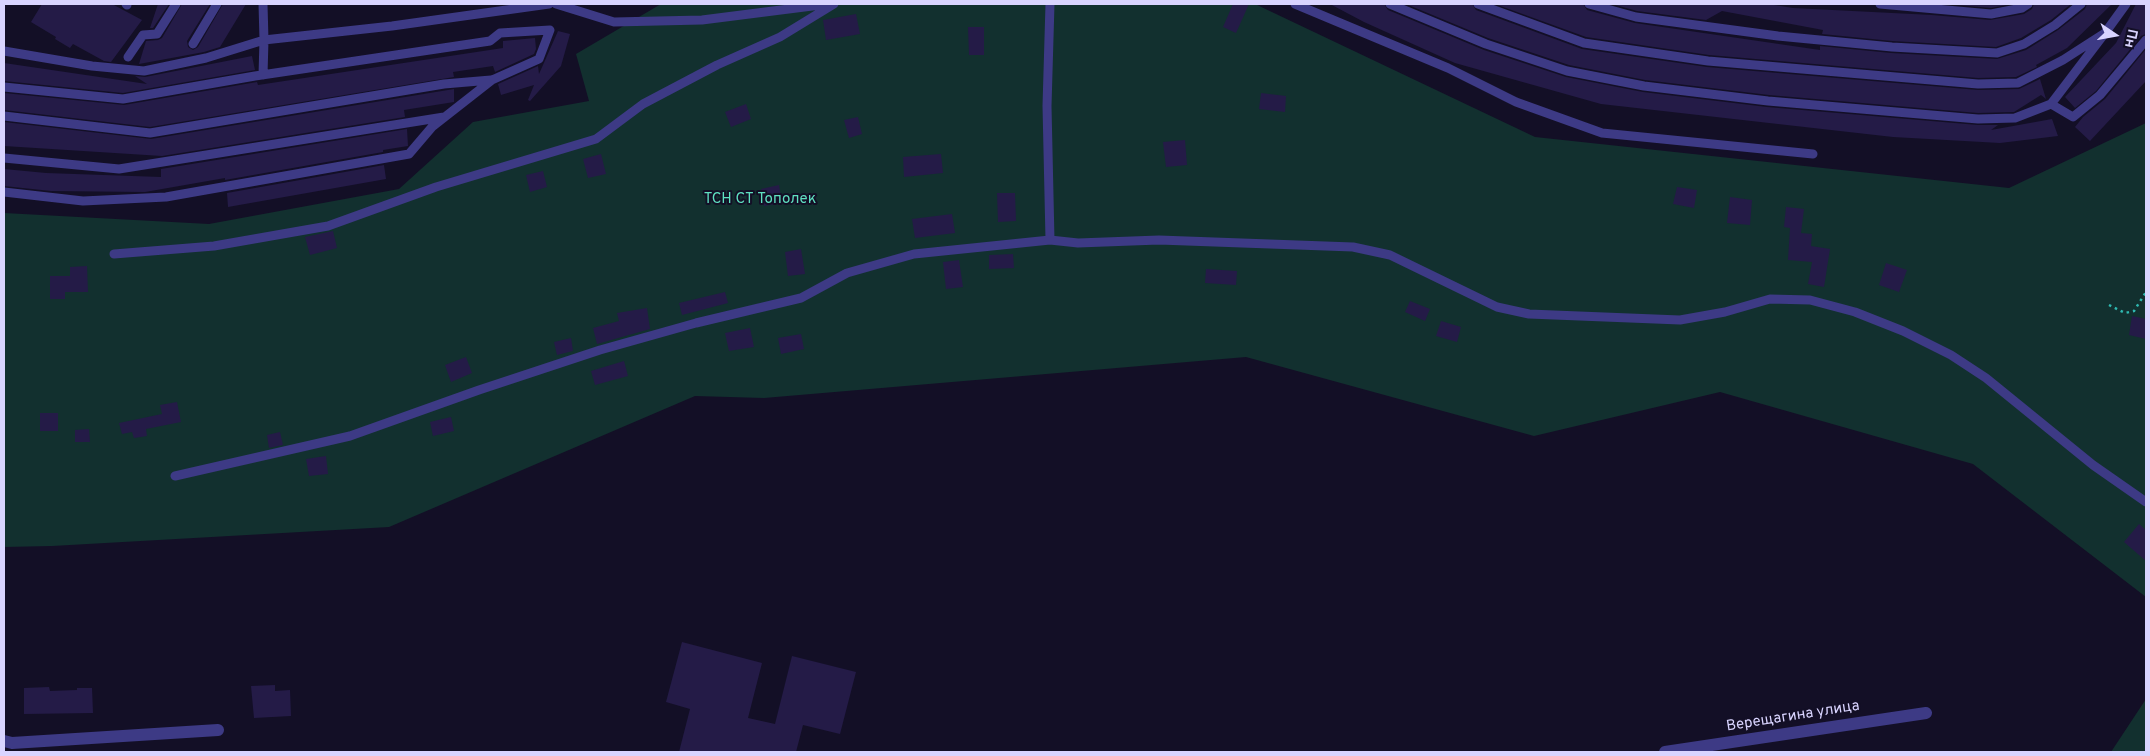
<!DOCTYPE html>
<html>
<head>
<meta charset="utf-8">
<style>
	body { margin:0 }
	#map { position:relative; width:2150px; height:756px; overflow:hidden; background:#130f26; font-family:Overpass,sans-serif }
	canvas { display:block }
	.frame { position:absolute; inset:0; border:5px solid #d9d4ff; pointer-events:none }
	.north { position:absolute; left:2090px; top:10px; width:50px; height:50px; -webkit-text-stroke:4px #130f26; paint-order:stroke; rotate:102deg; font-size:14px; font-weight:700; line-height:20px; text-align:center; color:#d9d4ff }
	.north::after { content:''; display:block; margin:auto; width:18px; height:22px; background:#d9d4ff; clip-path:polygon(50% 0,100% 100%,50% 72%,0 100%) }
</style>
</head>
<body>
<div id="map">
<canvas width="2150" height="756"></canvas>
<div class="frame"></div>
<div class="north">Пн</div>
</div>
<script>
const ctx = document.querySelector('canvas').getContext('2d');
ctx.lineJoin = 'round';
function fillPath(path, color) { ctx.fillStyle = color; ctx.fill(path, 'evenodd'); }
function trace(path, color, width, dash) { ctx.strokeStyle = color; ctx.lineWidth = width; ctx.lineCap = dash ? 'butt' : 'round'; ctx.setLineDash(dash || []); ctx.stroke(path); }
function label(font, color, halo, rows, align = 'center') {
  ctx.font = font + ' Overpass,sans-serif'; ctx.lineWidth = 4; ctx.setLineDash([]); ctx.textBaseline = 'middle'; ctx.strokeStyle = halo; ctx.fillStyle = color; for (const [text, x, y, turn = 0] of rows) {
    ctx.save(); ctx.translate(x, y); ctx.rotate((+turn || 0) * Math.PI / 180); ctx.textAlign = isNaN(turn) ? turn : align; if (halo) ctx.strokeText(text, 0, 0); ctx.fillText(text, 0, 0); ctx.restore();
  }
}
fillPath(new Path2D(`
	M 661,4 L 1255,4 L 1535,137 L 2009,188 L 2146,123 L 2146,597 L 1973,464 L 1720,392 L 1534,436 L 1246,357 L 764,398 L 695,396 L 389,527 L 52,546 L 4,547 L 4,213 L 209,224 L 399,189 L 473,122 L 589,101 L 576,54 Z
	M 2146,699 L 2146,752 L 2111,752 Z`), '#12302f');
fillPath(new Path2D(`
	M 42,4 L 112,4 L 142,20 L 111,62 L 104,61 L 73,44 L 70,48 L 55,39 L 56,37 L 31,22 Z
	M 158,4 L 169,4 L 153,28 L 150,28 Z
	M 182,4 L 210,4 L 187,41 L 188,47 L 193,50 L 198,47 L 223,4 L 246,4 L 220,47 L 204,52 L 139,64 L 146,41 L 158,40 L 162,38 Z
	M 1233,4 L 1249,4 L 1236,33 L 1223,27 Z
	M 1330,4 L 1384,4 L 1388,10 L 1484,50 L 1566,77 L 1643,92 L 1767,107 L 1978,125 L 1998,125 L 1991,130 L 2052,119 L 2058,136 L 2000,143 L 1893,137 L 1601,104 L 1455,63 L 1364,22 Z
	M 1406,4 L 1472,4 L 1476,10 L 1582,49 L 1707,67 L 1978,90 L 2019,89 L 2040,79 L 2046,99 L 2041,95 L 2014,112 L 1978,113 L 1769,95 L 1645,80 L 1569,65 L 1488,38 Z
	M 1495,4 L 1583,4 L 1587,10 L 1635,23 L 1820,50 L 1820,46 L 1891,53 L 1997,59 L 2026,50 L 2058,30 L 2085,9 L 2087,4 L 2112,4 L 2067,48 L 2036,65 L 2037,67 L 2016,77 L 1978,78 L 1709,55 L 1586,37 Z
	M 1612,4 L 1768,4 L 1793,8 L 1932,15 L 1990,20 L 2024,14 L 2032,9 L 2034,4 L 2071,4 L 2051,20 L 2021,38 L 1996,47 L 1892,41 L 1822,34 L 1823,30 L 1722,11 L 1706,20 L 1637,11 Z
	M 1947,4 L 2011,4 L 1991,8 Z
	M 2136,4 L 2146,4 L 2146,34 L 2141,36 L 2096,91 L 2075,108 L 2065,97 L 2116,43 Z
	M 856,14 L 860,34 L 826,40 L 823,20 Z
	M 968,27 L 984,27 L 984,55 L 969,55 Z
	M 558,31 L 570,34 L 561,66 L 530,101 L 528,100 L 534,85 L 501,95 L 498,84 L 538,66 L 539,74 Z
	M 535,38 L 536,49 L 534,54 L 495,72 L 493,66 L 453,72 L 454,77 L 150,127 L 4,110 L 4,93 L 124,105 L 257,82 L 258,85 L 503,48 L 503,41 Z
	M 2146,49 L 2146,81 L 2090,141 L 2075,127 L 2083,117 L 2105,99 Z
	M 252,56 L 255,70 L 123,93 L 4,81 L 4,63 L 147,84 L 135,76 L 145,77 Z
	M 454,89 L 454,102 L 404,110 L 405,117 L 162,156 L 4,146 L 4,122 L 151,139 Z
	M 1261,93 L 1286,96 L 1285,112 L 1259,109 Z
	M 746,104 L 751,119 L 731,127 L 725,112 Z
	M 858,117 L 862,134 L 849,138 L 844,120 Z
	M 407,129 L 408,146 L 383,150 L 383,152 L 225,180 L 225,178 L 145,192 L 51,191 L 4,186 L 4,169 L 46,173 L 161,177 L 161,169 Z
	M 1185,140 L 1187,165 L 1166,167 L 1163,142 Z
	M 601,154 L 606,174 L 588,178 L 583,159 Z
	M 941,154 L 943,173 L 904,177 L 903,157 Z
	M 384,165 L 386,179 L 228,207 L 227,193 Z
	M 543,171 L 547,187 L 530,192 L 526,175 Z
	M 779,185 L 782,203 L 764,206 L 761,189 Z
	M 1677,187 L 1697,190 L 1694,208 L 1673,204 Z
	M 997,193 L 1015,193 L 1016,221 L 998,222 Z
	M 1730,197 L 1752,200 L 1750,225 L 1727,223 Z
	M 1786,207 L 1804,209 L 1801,233 L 1812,234 L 1811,246 L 1830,249 L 1824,287 L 1808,284 L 1812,262 L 1788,260 L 1790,228 L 1784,227 Z
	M 952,214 L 955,233 L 915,238 L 912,219 Z
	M 333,231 L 337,248 L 310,255 L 305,237 Z
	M 801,249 L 805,274 L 788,276 L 785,252 Z
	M 1013,254 L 1014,268 L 989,269 L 989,255 Z
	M 959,260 L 963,287 L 946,289 L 943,262 Z
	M 1886,263 L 1907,270 L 1899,292 L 1879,285 Z
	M 87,266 L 88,292 L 65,292 L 65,299 L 50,299 L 50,276 L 70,276 L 70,267 Z
	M 1206,269 L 1237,271 L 1236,285 L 1205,283 Z
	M 725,292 L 728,303 L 682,315 L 679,303 Z
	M 1410,301 L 1430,309 L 1425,321 L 1405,312 Z
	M 647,308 L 650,329 L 597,344 L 593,328 L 619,321 L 617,313 Z
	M 2132,316 L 2146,319 L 2146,339 L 2129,335 Z
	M 1441,321 L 1461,327 L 1457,342 L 1436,336 Z
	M 750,328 L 754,347 L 729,351 L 725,333 Z
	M 801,334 L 804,349 L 781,354 L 778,338 Z
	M 571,338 L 573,351 L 557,355 L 554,342 Z
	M 466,357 L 472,373 L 451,382 L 445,365 Z
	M 624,361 L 628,376 L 595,385 L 591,371 Z
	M 177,402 L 181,422 L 146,429 L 147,436 L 134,438 L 132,432 L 122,434 L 119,423 L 162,414 L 160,405 Z
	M 40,413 L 58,413 L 58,431 L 40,431 Z
	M 451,417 L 454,431 L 433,436 L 430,422 Z
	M 89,429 L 90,442 L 75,442 L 75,430 Z
	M 280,432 L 283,445 L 269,448 L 267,435 Z
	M 326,456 L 328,474 L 309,476 L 306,459 Z
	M 2139,524 L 2146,530 L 2146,561 L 2124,542 Z
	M 682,642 L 762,663 L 748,718 L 775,724 L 792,656 L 856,672 L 840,734 L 803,725 L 796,752 L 679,752 L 690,709 L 666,702 Z
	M 275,685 L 275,691 L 290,690 L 291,716 L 254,718 L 251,686 Z
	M 49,687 L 50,691 L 77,690 L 77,688 L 92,688 L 93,713 L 24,714 L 24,688 Z`), '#241b47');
trace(new Path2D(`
	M 2109,305 L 2125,313 L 2134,311 L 2146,292`), '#2fb8b0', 2.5, [2.5, 4]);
trace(new Path2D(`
	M 126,4 L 127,5
	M 263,4 L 264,40 L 392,26 L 549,4
	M 556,4 L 614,22 L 702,20 L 828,4
	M 1050,4 L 1047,106 L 1050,240 L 1078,243 L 1159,240 L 1353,247 L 1390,255 L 1497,307 L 1529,314 L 1680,320 L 1725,312 L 1770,299 L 1810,300 L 1855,312 L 1903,331 L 1951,355 L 1986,378 L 2093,465 L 2146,502
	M 1295,4 L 1448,68 L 1516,102 L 1602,133 L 1813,154
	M 1390,4 L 1486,44 L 1567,71 L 1644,86 L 1768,101 L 1978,119 L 2015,118 L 2051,104 L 2105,33
	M 1478,4 L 1584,43 L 1708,61 L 1978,84 L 2018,83 L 2063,60 L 2105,33 L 2126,4
	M 1589,4 L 1636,17 L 1778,36 L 1892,47 L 1997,53 L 2024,44 L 2055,25 L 2081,4
	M 1880,4 L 1991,14 L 2022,8 L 2028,4
	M 193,44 L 217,4
	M 4,51 L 92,66 L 144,71 L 206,58 L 264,40 L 263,75
	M 128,57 L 143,35 L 157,34 L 176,4
	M 4,87 L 123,99 L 255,76 L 490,41 L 500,33 L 550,30 L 539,59 L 492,80 L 432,127 L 409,154 L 166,197 L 83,201 L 4,192
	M 2051,104 L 2073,117 L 2100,95 L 2146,40
	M 4,116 L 150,133 L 444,84 L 491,80
	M 4,158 L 119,169 L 444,117
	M 114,254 L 214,246 L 328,226 L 436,187 L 596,139 L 643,104 L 717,65 L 780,37 L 834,4
	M 175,476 L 350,436 L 479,390 L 600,350 L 696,323 L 801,298 L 847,273 L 914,254 L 1050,240`), '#3d3a85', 9);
trace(new Path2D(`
	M 4,741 L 12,743 L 218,730
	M 1665,752 L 1926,713`), '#3d3a85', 12);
label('15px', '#5fe0c0', '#130f26', [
	["ТСН СТ Тополек",760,200]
]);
label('15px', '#d9d4ff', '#130f26', [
	["Верещагина улица",1793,717,-9]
]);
</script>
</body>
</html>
